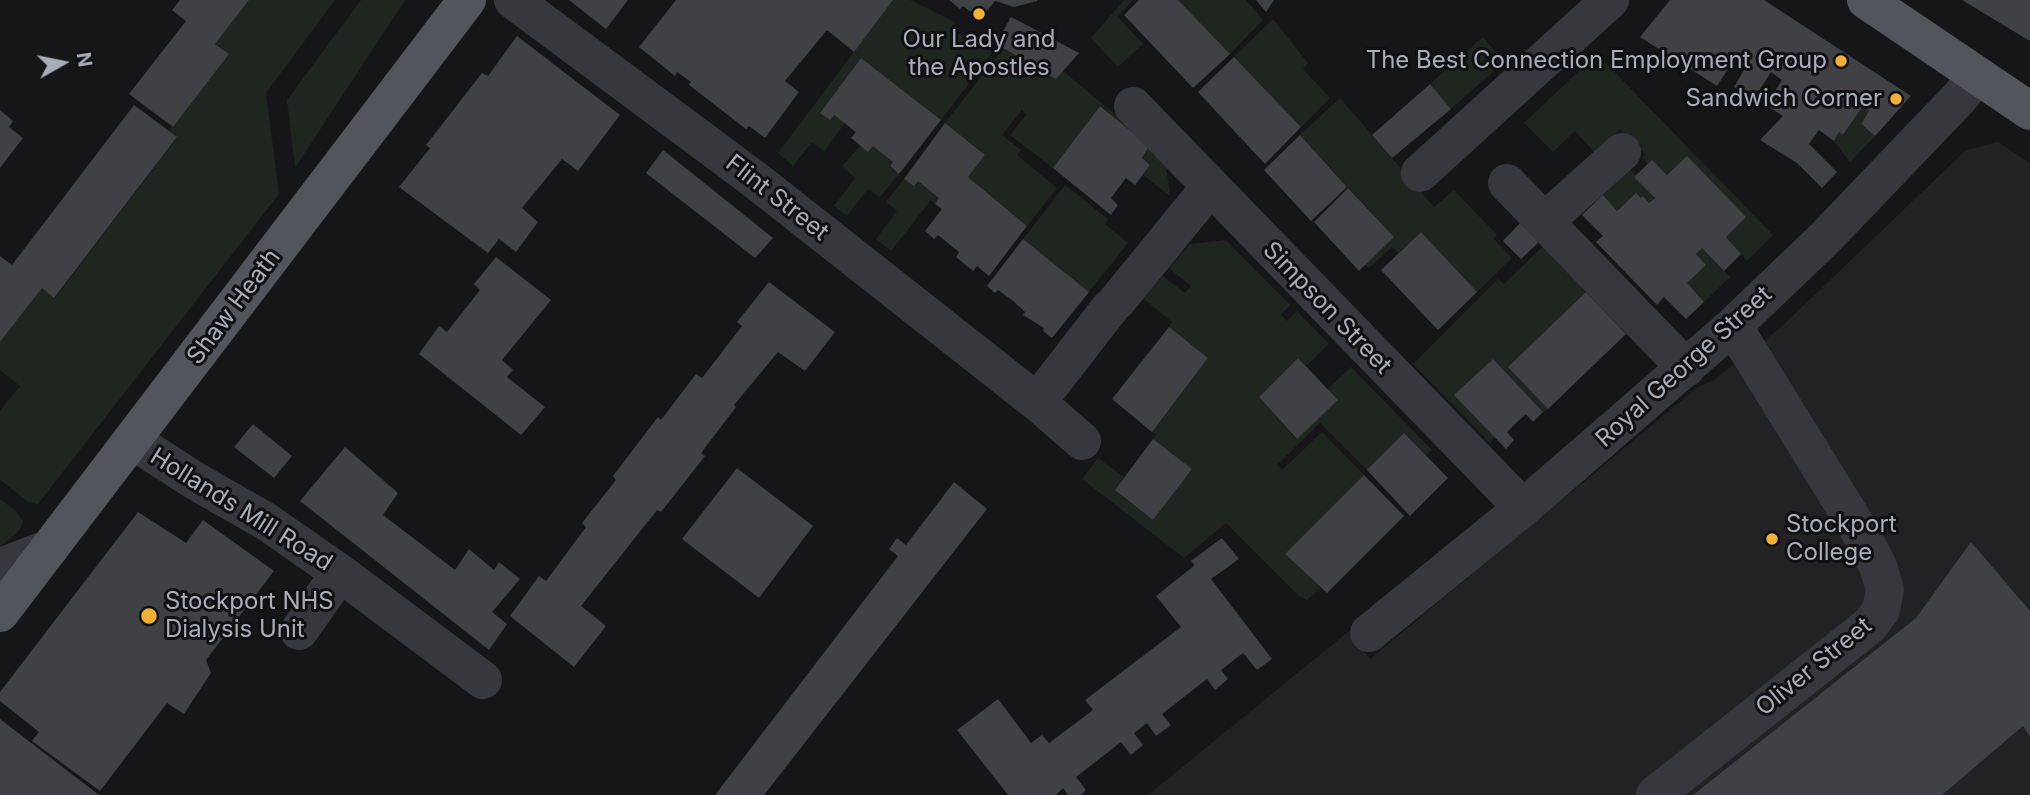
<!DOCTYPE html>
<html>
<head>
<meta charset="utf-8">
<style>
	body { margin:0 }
	#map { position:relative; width:2030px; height:795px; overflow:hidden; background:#161618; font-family:Inter,sans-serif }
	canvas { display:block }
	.north { position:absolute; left:28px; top:28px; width:70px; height:70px; -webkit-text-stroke:5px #111113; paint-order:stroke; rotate:81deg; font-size:19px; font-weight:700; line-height:28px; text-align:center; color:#a8adb8 }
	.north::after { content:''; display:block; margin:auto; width:24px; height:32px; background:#a8adb8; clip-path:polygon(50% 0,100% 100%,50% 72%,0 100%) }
</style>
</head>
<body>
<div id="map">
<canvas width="2030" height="795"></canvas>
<div class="north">N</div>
</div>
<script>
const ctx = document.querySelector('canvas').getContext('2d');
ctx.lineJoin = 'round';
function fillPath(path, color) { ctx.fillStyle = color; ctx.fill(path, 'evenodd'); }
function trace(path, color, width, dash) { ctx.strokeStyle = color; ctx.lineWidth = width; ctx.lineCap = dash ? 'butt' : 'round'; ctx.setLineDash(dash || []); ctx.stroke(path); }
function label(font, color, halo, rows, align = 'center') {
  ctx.font = font + ' Inter,sans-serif'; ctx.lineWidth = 6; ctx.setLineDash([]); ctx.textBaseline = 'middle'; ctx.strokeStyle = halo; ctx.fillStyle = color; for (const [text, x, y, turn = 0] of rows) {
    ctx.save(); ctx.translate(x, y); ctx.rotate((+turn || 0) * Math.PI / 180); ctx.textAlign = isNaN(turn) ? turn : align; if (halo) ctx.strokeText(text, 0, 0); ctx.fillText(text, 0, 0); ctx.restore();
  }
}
fillPath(new Path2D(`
	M 1998,142 L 2030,163 L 2030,795 L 1148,795 L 1349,631 L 1370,659 L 1698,387 L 1714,380 L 1780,328 L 1966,150 Z`), '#222225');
fillPath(new Path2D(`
	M 249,0 L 335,0 L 266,93 L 279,194 L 38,504 L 27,501 L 0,480 L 0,411 L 20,386 L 0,370 L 0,342 L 42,288 L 55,298 L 177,138 L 169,131 L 229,54 L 215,43 Z
	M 361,0 L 405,0 L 295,168 L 287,100 Z
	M 893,0 L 910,0 L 955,22 L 951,29 L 993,52 L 941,120 L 861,58 L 820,112 L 829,120 L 834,115 L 845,123 L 824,151 L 812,142 L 793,166 L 778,153 Z
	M 1124,0 L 1133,0 L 1117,16 L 1143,44 L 1118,67 L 1091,38 Z
	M 1178,0 L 1246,0 L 1263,20 L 1230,54 Z
	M 1273,19 L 1308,63 L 1303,69 L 1330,98 L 1301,127 L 1234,57 Z
	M 1483,37 L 1504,62 L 1451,109 L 1430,84 Z
	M 1003,49 L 1056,78 L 1063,71 L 1165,156 L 1170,196 L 1143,175 L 1150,165 L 1142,158 L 1149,146 L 1100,106 L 1053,168 L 1010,135 L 1026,115 L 1022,110 L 1002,135 L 1021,150 L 1017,155 L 1057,188 L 1027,226 L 968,177 L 985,155 L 945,123 Z
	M 1597,54 L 1773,235 L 1747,261 L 1726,237 L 1746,217 L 1667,175 L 1652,160 L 1648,164 L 1642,158 L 1645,154 L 1620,129 L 1594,152 L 1575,131 L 1553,152 L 1524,123 Z
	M 1340,98 L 1434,207 L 1454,190 L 1497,235 L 1494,239 L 1512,258 L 1477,292 L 1421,232 L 1398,253 L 1392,247 L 1369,268 L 1365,265 L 1394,237 L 1300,135 Z
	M 1863,106 L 1869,111 L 1861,124 L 1875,136 L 1850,162 L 1834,141 L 1839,132 L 1844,135 Z
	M 860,146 L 873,146 L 893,162 L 890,167 L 899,174 L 880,197 L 868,189 L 847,216 L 834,206 L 855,178 L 842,166 Z
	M 1630,169 L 1655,198 L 1649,203 L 1643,196 L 1641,198 L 1636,194 L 1617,211 L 1603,195 Z
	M 904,179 L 914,186 L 918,181 L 939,198 L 935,204 L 931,200 L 891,251 L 876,239 L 897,211 L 886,202 Z
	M 1065,185 L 1108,219 L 1105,224 L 1128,243 L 1089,292 L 1023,239 Z
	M 1226,240 L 1290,305 L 1281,315 L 1287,321 L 1297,311 L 1329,344 L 1306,366 L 1298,358 L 1259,397 L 1296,439 L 1337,401 L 1328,389 L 1351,367 L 1432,450 L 1426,456 L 1404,433 L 1367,470 L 1320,423 L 1277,465 L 1282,470 L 1322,432 L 1364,475 L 1285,554 L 1321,588 L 1307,600 L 1299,596 L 1226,523 L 1184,558 L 1082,479 L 1098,458 L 1124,477 L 1115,490 L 1153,520 L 1192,469 L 1153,439 L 1156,435 L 1152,432 L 1208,358 L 1169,327 L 1172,322 L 1144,299 L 1162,276 L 1185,293 L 1191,286 L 1169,268 L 1190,244 Z
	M 1542,247 L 1586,292 L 1509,367 L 1548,409 L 1543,412 L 1493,359 L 1455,395 L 1495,437 L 1490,443 L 1413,364 L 1498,279 L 1504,284 Z
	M 1702,248 L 1730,277 L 1704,302 L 1687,283 L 1706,265 L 1696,254 Z
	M 0,499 L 16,511 L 23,521 C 21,533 9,540 0,546 Z`), '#1e261f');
fillPath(new Path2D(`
	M 180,0 L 249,0 L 215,44 L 229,54 L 173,127 L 129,94 L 186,21 L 172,10 Z
	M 569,0 L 628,0 L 606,29 Z
	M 676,0 L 893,0 L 854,52 L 827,30 L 785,81 L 799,92 L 765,138 L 749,126 L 746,129 L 689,85 L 691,82 L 677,72 L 675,76 L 639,47 Z
	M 949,0 L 1037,0 L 1037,1 L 1014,7 L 995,1 L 980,19 L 963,6 L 960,9 Z
	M 1139,0 L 1178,0 L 1230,54 L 1193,88 L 1124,15 Z
	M 1256,0 L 1274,0 L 1266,12 Z
	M 1670,0 L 1764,0 L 1911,96 L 1875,136 L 1861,124 L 1869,111 L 1863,106 L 1843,135 L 1839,132 L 1834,141 L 1819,130 L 1809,144 L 1837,172 L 1822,188 L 1797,163 L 1760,140 L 1783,116 L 1766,105 L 1782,80 L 1771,72 L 1753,100 L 1734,87 L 1750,60 L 1739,52 L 1717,86 L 1640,37 Z
	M 1962,0 L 2030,0 L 2030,41 L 2000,23 Z
	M 1011,17 L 1036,30 L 1079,53 L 1056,79 L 996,44 Z
	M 517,36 L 620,115 L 578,171 L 562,159 L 522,208 L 538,222 L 516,252 L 499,239 L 488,253 L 399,187 L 430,148 L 426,145 L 482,73 L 488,76 Z
	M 1234,57 L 1301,127 L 1265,164 L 1198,92 Z
	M 861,58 L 941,120 L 899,174 L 890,166 L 893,162 L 873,146 L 868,152 L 851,138 L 856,132 L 834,115 L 830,120 L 820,113 Z
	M 1430,84 L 1451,109 L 1392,158 L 1372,135 Z
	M 134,105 L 177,137 L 54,298 L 42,288 L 0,342 L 0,256 L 12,265 Z
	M 1100,106 L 1149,146 L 1142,158 L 1150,165 L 1135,185 L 1126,178 L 1111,198 L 1118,205 L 1111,215 L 1053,168 Z
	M 0,110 L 13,121 L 9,127 L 23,138 L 0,168 Z
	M 945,123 L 985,155 L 968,177 L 1027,226 L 989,276 L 977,266 L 973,271 L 956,257 L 959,252 L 938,235 L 934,239 L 925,231 L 942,209 L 935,204 L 939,198 L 918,181 L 914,186 L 904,179 Z
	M 1300,135 L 1347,187 L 1311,221 L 1264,170 Z
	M 663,150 L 773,238 L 755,258 L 646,173 Z
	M 1687,156 L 1746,217 L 1726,237 L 1741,254 L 1724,271 L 1702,248 L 1696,254 L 1706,265 L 1687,283 L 1704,302 L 1686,319 L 1664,297 L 1657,305 L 1596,242 L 1603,236 L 1582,215 L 1603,195 L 1617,211 L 1636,193 L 1641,198 L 1643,196 L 1649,203 L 1655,198 L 1634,177 L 1652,160 L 1667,175 Z
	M 1348,188 L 1394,237 L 1359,271 L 1314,222 Z
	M 1522,221 L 1541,240 L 1521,259 L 1503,241 Z
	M 1421,232 L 1477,292 L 1438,330 L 1381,270 Z
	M 1023,239 L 1089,292 L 1052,338 L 1043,331 L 1044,328 L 1023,315 L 1025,312 L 1012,300 L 998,290 L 995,293 L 987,286 Z
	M 496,257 L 551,300 L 502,360 L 513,370 L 507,377 L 545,407 L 521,435 L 419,354 L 439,326 L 447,332 L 480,290 L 474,284 Z
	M 769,282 L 835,332 L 805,371 L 778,352 L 734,405 L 736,407 L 701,453 L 705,456 L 661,512 L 657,510 L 581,606 L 606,626 L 574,667 L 510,616 L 539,576 L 546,581 L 586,527 L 582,523 L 616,480 L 613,476 L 658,417 L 661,420 L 696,374 L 702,378 L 742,326 L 737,322 Z
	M 1586,292 L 1626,334 L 1548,409 L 1508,367 Z
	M 1169,327 L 1208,358 L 1152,432 L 1112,399 Z
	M 1298,358 L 1338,400 L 1297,439 L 1259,397 Z
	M 1493,359 L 1543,412 L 1533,422 L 1526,414 L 1516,423 L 1507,432 L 1514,440 L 1506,449 L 1454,395 Z
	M 253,424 L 292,456 L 274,478 L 234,447 Z
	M 1404,433 L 1448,478 L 1410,516 L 1367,470 Z
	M 1153,439 L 1192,469 L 1153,520 L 1115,490 Z
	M 345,447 L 398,493 L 383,515 L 455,570 L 469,549 L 494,570 L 499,562 L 520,579 L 492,612 L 507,624 L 489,650 L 300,501 Z
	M 737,468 L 813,526 L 759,598 L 682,539 Z
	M 1364,475 L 1404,516 L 1327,593 L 1285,554 Z
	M 954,482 L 987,509 L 764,795 L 715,795 L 898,556 L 889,549 L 897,538 L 906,545 Z
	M 138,512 L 186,543 L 203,520 L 274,571 L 206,660 L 211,673 L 184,714 L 167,703 L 100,791 L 32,741 L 39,732 L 0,701 L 0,692 Z
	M 1222,538 L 1239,559 L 1211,579 L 1272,659 L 1257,670 L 1243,653 L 1221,670 L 1228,679 L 1215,690 L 1207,679 L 1162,714 L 1171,725 L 1156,736 L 1147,723 L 1134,733 L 1143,745 L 1131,755 L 1121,742 L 1076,777 L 1086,790 L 1081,795 L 1068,795 L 1063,788 L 1056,795 L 1008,795 L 957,730 L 998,699 L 1031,743 L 1042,735 L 1049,743 L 1093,710 L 1085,700 L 1181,627 L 1156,596 L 1195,565 L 1191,561 Z
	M 1971,542 L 2030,611 L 2030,737 L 2023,726 L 1942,795 L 1693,795 L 1916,618 Z
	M 0,719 L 99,795 L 0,795 Z`), '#404145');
trace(new Path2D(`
	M 513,0 L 754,179 L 1037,402 L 1082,441
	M 1133,106 L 1523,508
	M 1420,173 L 1610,0
	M 1507,183 L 1686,368
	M 1545,221 L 1622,152
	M 1117,301 L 1210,187
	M 1037,402 L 1110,308
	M 133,441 L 197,482 L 267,522 L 340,573 L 483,680
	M 0,567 L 50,548
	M 299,631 L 340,573
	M 1369,633 L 1523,508 L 1733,326 L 1825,238 L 1959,98 L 1977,76
	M 1655,795 L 1870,625 L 1881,610 L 1885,589 L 1878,566 L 1856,525 L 1733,326`), '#37383d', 38);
trace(new Path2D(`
	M 1866,0 L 2030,111
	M 0,613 L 467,0`), '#53555c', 38);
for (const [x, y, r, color] of [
	[979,14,7,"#f2b134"],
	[1841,61,7,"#f2b134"],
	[1896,99,7,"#f2b134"],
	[1772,539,7,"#f2b134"],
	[149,616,9,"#f2b134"]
]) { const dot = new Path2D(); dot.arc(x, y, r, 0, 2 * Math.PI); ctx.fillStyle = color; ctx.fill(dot); trace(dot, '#111113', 2.5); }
label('24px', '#a8adb8', '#111113', [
	["Our Lady and",979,40,"center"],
	["the Apostles",979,68,"center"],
	["The Best Connection Employment Group",1827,61],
	["Sandwich Corner",1882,99],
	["Stockport",1786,525,"left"],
	["College",1786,553,"left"],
	["Stockport NHS",165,602,"left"],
	["Dialysis Unit",165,630,"left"]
], 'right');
label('24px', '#a8adb8', '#111113', [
	["Flint Street",777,198,38],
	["Shaw Heath",234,307,-53],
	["Simpson Street",1327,308,46],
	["Royal George Street",1684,367,-42],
	["Hollands Mill Road",241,510,32],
	["Oliver Street",1814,667,-39]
]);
</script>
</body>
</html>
